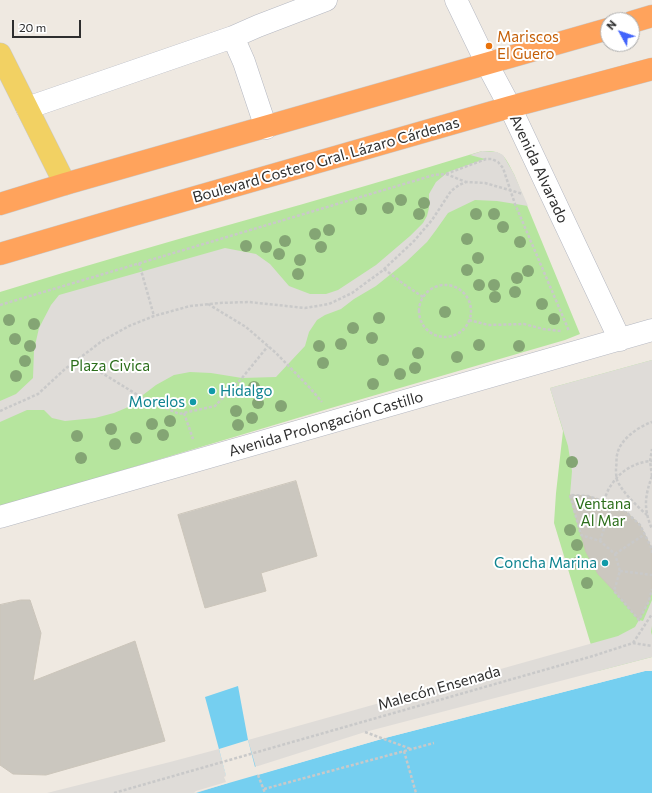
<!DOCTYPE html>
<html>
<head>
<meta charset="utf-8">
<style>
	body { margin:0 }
	#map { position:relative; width:652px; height:793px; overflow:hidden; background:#efe9e1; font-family:Commissioner,sans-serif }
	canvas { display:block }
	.north { position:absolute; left:600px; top:12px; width:40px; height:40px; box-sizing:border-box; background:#fff; border:1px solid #ababab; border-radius:50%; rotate:310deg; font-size:11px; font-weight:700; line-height:16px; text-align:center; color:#2e2e2e }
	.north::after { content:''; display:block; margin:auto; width:14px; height:18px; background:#4264fb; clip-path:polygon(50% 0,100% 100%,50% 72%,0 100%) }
	.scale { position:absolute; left:12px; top:20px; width:69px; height:18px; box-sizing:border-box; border:2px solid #2e2e2e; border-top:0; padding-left:5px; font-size:12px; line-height:14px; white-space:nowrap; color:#2e2e2e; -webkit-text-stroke:3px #fff; paint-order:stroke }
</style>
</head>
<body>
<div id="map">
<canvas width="652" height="793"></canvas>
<div class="north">N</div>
<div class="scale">20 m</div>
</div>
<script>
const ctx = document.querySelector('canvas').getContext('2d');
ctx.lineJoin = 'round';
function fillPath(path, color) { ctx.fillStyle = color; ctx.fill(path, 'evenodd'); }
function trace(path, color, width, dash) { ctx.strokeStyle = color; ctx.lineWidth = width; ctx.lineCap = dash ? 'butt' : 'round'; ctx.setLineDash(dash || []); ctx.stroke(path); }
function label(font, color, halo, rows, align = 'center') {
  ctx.font = font + ' Commissioner,sans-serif'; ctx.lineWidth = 4; ctx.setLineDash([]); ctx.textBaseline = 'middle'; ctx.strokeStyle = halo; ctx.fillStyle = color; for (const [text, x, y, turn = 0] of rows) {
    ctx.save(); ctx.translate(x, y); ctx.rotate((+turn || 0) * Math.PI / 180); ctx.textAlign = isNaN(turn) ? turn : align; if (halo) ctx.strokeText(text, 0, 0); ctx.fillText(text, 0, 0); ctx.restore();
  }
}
fillPath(new Path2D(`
	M 482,151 C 504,150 505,157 514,174 L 580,334 L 565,340 L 331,408 L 0,507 L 0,292 C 160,242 322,201 482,151 Z
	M 652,360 L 652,657 L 598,671 L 591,645 L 554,523 L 556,493 L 563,431 L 550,388 Z`), '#b6e59e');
fillPath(new Path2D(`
	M 482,151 L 497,152 L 503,155 L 514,174 L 528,206 L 497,201 L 475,200 L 448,213 L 436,230 L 427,242 L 406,262 L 376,286 L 354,299 L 341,309 L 325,315 L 317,320 L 309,332 L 305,346 L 276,377 L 242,378 L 211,373 L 190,372 L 174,375 L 156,385 L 126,408 L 114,413 L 95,418 L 65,421 L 52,418 L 44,410 L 27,410 L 0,422 L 0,401 L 16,394 L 33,378 L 34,350 L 39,328 L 51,305 L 59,295 L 225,248 L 256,254 L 270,264 L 289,286 L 310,294 L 326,294 L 338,290 L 376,265 L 410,236 L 423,223 L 427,216 L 429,208 L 429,194 L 436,182 L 448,172 L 485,159 L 470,155 Z
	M 652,360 L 652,553 L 652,549 L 640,525 L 624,510 L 612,504 L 588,496 L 570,495 L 572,471 L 568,446 L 550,388 Z
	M 652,600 L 652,626 L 651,632 L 652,635 L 652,657 L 365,732 L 255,767 L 248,740 L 618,636 L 635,627 L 639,620 L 643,621 Z
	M 219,749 L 228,784 L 196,793 L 47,793 L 170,762 Z`), '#dfdcd8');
fillPath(new Path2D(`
	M 645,671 L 652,671 L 652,793 L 196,793 L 228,783 L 205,697 L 238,686 L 248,740 L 258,775 L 385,738 Z`), '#75cff0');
fillPath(new Path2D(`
	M 645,669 L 652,669 L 652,671 L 645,671 L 385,738 L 194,793 L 196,791 L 226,782 L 224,777 L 226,776 L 219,749 L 248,740 L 255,767 L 257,766 L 259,773 L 385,736 Z`), '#efe9e1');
const building = new Path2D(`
	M 296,481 L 317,556 L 261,573 L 266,591 L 205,608 L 178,515 Z
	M 570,495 L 588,496 L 612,504 L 624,510 L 640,525 L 652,549 L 652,589 L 649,601 L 639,620 L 614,591 L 598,574 L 586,552 Z
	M 21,600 L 30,600 L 41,633 L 33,681 L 135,641 L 165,741 L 46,775 L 13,774 L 0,765 L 0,605 Z`);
fillPath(building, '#cbc7bf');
trace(building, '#cbc5ba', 1);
const minor = new Path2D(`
	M 456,0 L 487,64 L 510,107 L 620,340
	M 27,108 L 233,37
	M 266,128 L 244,62 L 233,37 L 258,26 L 326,0
	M 0,517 L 652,330`);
const major = new Path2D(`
	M 0,54 L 65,184`);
const highway = new Path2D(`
	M 632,22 L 652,16
	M 0,204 L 65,184 L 608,29
	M 0,254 L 126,217 L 510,107 L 652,69`);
trace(minor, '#b4b7c1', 23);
trace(major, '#c9c9c9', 23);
trace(highway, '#c9c9c9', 23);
trace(new Path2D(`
	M 446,174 L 486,159 L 492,159 L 498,162 L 503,168 L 515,204 L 569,331
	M 139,263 L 154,316
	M 384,269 L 405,285 L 423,297
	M419 311a26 26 0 1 1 52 0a26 26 0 1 1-52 0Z
	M 208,304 L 246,327 L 276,353 L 310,388 L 322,402
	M 0,305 L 434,175 L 446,174 L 466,182
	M 469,320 L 488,325 L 524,324 L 543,329 L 561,331
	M 79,359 L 141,397 L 179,414 L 215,406 L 242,378 L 268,346
	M 0,411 L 38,394 L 65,369 L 102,341 L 129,326 L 154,316 L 190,306 L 219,303 L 249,302 L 305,308 L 329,304 L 352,293 L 382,271 L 414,241 L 432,220 L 451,191 L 459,185 L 466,182 L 485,183 L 523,194
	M 184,413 L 193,439
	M 652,476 C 645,496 643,508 652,529
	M 652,476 L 650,461 L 652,449
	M 604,501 C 606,495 608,489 612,484 C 621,470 636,462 652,461
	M 647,515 C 637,506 622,492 617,480 C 616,476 616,471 616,467 C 617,463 616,459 617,455 C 620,439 638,427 652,422
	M 600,541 L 612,504
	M 652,553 L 652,549 L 640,525 L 624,510 L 612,504 L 588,496 L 570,495 L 581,535 L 600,541 L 615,554 L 620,571 L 614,591 L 639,620 L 649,601 L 652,589
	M 615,554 L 645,534
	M 620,571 L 652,575
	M 633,643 L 652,614
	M 365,732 L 411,749
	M 404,751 L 416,793
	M 258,775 L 265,793
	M 264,789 L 434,743
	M 114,793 L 593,656 L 633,643 L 652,646`), '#c9c9c9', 2.5, [3, 2]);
trace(minor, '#fff', 22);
trace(major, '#f2d163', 22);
trace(highway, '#ffa35c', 22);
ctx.fillStyle = '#84a574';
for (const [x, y] of [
	[401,200],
	[424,203],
	[388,208],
	[361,209],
	[419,214],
	[476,214],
	[494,214],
	[503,227],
	[329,230],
	[315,234],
	[467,239],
	[285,241],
	[520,242],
	[246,246],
	[266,247],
	[321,247],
	[279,254],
	[478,258],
	[300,260],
	[467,270],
	[528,271],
	[298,274],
	[517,278],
	[479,285],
	[494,285],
	[515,292],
	[495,297],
	[542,304],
	[445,312],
	[379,318],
	[554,319],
	[9,320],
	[34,324],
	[353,328],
	[372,338],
	[15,339],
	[341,344],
	[479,345],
	[30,346],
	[319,346],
	[519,346],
	[418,353],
	[457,357],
	[383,360],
	[25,361],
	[323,363],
	[415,368],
	[400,374],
	[16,376],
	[373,384],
	[254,387],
	[258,403],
	[281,406],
	[236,411],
	[252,418],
	[170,421],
	[152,424],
	[238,425],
	[111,429],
	[163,435],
	[77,436],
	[136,438],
	[115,444],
	[81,458],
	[572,462],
	[570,530],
	[577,545],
	[577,563],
	[587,583]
]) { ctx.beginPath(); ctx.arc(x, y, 6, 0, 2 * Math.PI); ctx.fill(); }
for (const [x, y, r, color] of [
	[489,46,4,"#e8710a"],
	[212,391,4,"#0f9aa8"],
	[193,402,4,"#0f9aa8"],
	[605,563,4,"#0f9aa8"]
]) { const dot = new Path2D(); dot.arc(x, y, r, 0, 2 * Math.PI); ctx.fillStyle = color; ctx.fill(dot); trace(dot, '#fff', 1.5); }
label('15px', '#c56008', '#fff', [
	["Mariscos",497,37],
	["El Guero",497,54]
], 'left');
label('15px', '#2e2e2e', '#fff', [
	["Boulevard Costero Gral. Lázaro Cárdenas",326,160,-16],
	["Avenida Alvarado",539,169,65],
	["Avenida Prolongación Castillo",326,424,-16],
	["Malecón Ensenada",439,688,-16]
]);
label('15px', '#2c6e1b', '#fff', [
	["Plaza Civica",110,366],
	["Ventana",603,504],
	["Al Mar",603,521]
]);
label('15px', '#0d838f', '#fff', [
	["Hidalgo",220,391,"left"],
	["Morelos",185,402],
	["Concha Marina",597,563]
], 'right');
</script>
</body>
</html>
